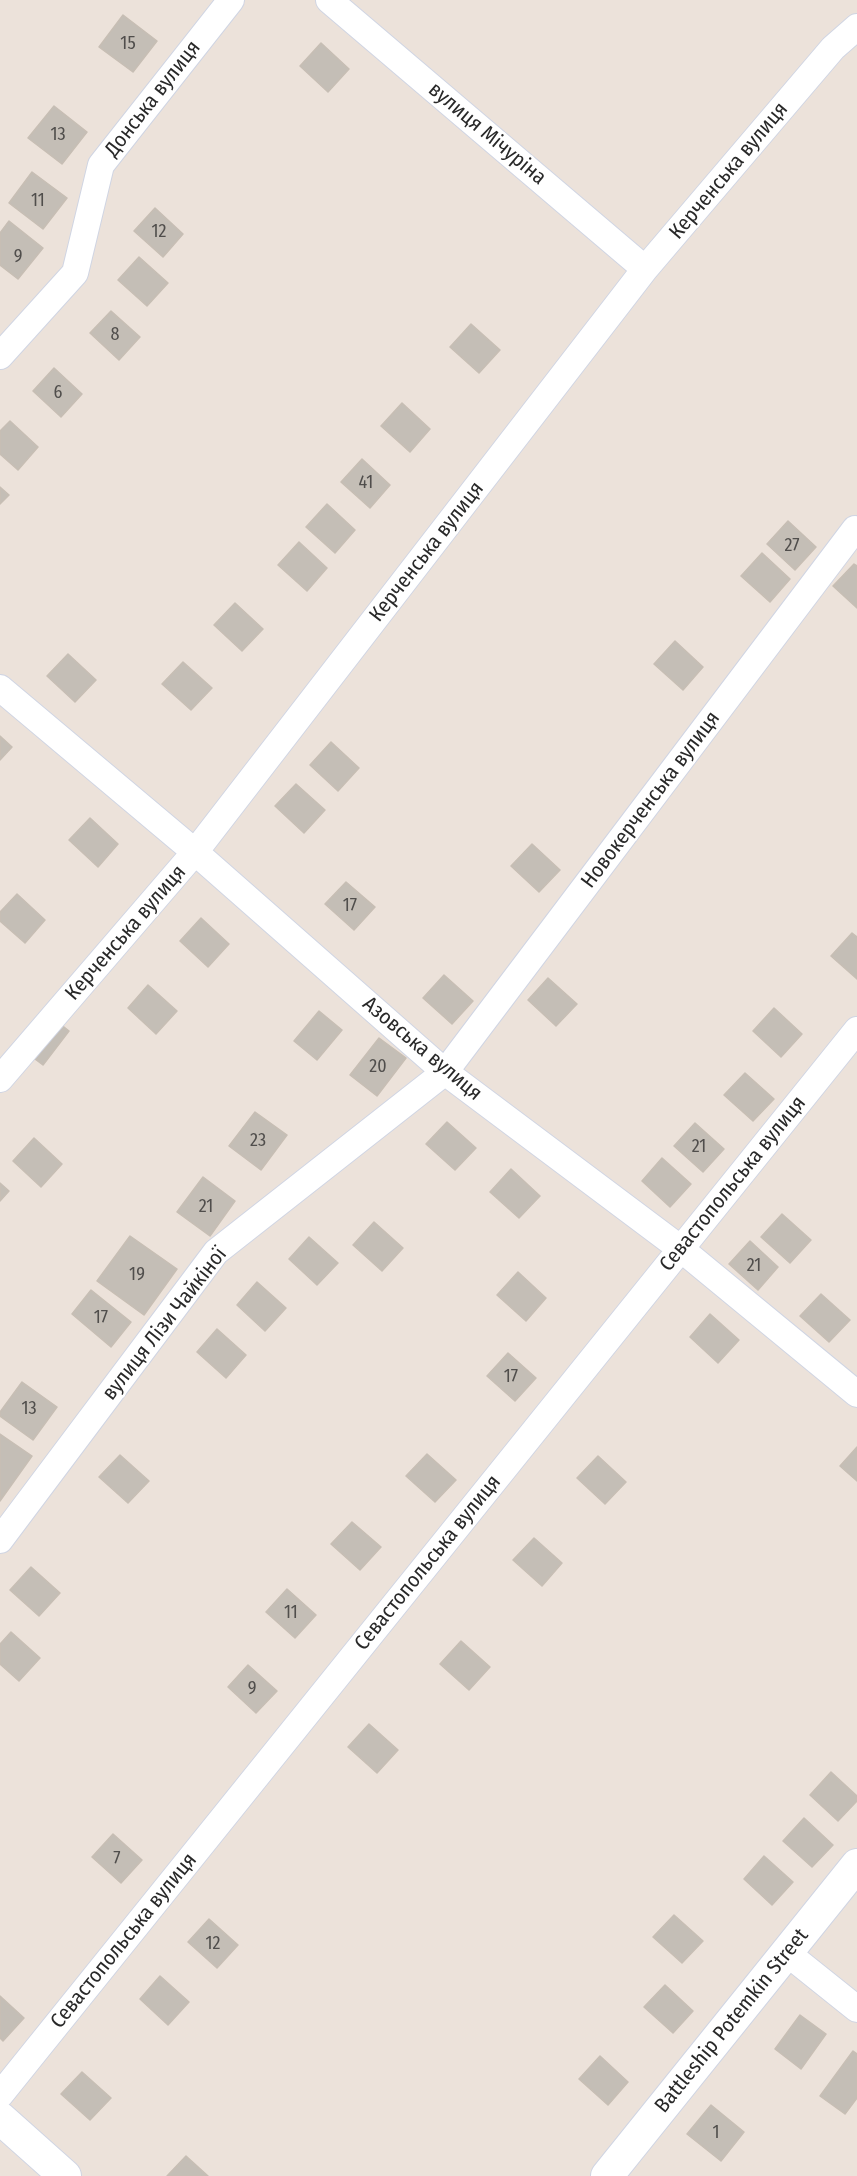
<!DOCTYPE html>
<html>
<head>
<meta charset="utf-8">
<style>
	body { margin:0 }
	canvas { display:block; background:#ece2da }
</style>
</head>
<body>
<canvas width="857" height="2176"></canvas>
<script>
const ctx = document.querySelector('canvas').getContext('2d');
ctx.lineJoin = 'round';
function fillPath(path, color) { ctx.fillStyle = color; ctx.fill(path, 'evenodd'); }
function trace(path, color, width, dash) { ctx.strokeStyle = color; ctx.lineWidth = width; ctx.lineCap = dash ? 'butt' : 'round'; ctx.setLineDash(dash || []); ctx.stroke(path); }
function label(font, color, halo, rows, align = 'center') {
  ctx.font = font + ' "Fira Sans Condensed",sans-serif'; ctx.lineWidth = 4.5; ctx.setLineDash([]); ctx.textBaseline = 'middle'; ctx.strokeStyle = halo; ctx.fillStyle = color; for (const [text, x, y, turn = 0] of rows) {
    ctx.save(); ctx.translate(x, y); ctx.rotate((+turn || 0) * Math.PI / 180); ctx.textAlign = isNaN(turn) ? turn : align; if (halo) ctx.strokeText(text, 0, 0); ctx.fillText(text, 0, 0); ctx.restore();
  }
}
const building = new Path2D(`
	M 123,15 L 157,41 L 133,72 L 99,47 Z
	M 321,43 L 349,69 L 328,92 L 300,66 Z
	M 54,106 L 87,132 L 62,164 L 28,138 Z
	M 32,172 L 67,198 L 43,229 L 9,203 Z
	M 155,208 L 183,234 L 163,257 L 134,231 Z
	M 9,221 L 43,248 L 18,279 L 0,265 L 0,233 Z
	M 139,257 L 168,283 L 147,306 L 118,280 Z
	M 111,311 L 140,337 L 119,360 L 90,333 Z
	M 471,324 L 500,350 L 479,373 L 450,347 Z
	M 54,368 L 82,394 L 61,417 L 33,391 Z
	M 402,403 L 430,429 L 410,452 L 381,426 Z
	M 10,421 L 38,447 L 18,470 L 0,454 L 0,431 Z
	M 362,459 L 390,485 L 370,508 L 341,482 Z
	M 0,487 L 9,495 L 0,504 Z
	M 327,504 L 355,530 L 335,553 L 306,527 Z
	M 788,521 L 816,547 L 795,570 L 767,544 Z
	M 299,542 L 327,568 L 307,591 L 278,565 Z
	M 762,553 L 790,579 L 770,602 L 741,576 Z
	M 854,564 L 857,566 L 857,608 L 833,586 Z
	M 235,603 L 263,629 L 242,651 L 214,625 Z
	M 675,641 L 703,667 L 683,690 L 654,664 Z
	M 68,654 L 96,680 L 75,702 L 47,676 Z
	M 183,662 L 212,688 L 191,710 L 162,684 Z
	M 0,736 L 12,747 L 0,760 Z
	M 331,742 L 359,768 L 338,791 L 310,765 Z
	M 296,784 L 325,810 L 304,833 L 275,806 Z
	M 90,818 L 118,844 L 98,867 L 69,840 Z
	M 532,844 L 560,870 L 539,892 L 511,866 Z
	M 346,882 L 375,907 L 354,930 L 325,904 Z
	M 17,894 L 45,920 L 25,943 L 0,921 L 0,912 Z
	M 201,918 L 229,944 L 208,967 L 180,941 Z
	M 852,933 L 857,937 L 857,979 L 831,956 Z
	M 444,975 L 473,1001 L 452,1024 L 423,998 Z
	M 548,978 L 577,1004 L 556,1026 L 528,1000 Z
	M 148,985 L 177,1011 L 156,1034 L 128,1008 Z
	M 774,1008 L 802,1034 L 781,1057 L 753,1031 Z
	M 319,1011 L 342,1030 L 317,1060 L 294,1041 Z
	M 49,1015 L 69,1031 L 43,1065 L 23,1050 Z
	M 379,1038 L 406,1058 L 377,1096 L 350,1075 Z
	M 745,1073 L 774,1099 L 753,1121 L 724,1095 Z
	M 255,1112 L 287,1135 L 261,1170 L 229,1146 Z
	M 447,1122 L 476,1148 L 455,1170 L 426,1144 Z
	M 695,1123 L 724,1149 L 703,1172 L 674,1146 Z
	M 34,1138 L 62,1164 L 41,1187 L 13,1161 Z
	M 662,1158 L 691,1184 L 670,1207 L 642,1181 Z
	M 511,1169 L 540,1196 L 519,1218 L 490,1192 Z
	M 203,1177 L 235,1201 L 210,1236 L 177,1212 Z
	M 0,1183 L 9,1191 L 0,1201 Z
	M 782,1214 L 811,1240 L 790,1263 L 761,1237 Z
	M 374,1222 L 403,1248 L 382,1271 L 353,1245 Z
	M 130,1236 L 177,1269 L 144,1315 L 97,1281 Z
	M 309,1237 L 338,1263 L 317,1285 L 289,1259 Z
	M 750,1241 L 778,1267 L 758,1290 L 729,1264 Z
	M 518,1272 L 546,1298 L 526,1321 L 497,1295 Z
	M 257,1282 L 286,1308 L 265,1331 L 237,1305 Z
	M 91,1290 L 131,1322 L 111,1347 L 72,1314 Z
	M 821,1294 L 850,1320 L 829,1342 L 800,1316 Z
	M 710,1314 L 739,1340 L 718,1363 L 690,1337 Z
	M 217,1329 L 246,1355 L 226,1378 L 197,1352 Z
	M 508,1353 L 536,1378 L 515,1401 L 487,1376 Z
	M 22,1382 L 57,1407 L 33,1440 L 0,1416 L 0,1412 Z
	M 0,1434 L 32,1456 L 0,1501 Z
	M 857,1447 L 857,1481 L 840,1466 Z
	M 427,1454 L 456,1480 L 435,1502 L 406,1476 Z
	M 120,1455 L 149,1481 L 128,1503 L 99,1477 Z
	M 598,1456 L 626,1482 L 605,1504 L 577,1478 Z
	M 352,1522 L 381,1547 L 360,1570 L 331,1544 Z
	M 534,1538 L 562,1563 L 542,1586 L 513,1560 Z
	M 31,1567 L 60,1593 L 39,1616 L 10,1590 Z
	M 287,1589 L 316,1615 L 295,1638 L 266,1612 Z
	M 11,1632 L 40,1658 L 19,1681 L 0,1664 L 0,1644 Z
	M 461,1641 L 490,1667 L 469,1690 L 440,1664 Z
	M 248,1665 L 277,1691 L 256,1713 L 228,1687 Z
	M 369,1724 L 398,1750 L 377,1773 L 348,1747 Z
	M 831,1772 L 857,1796 L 857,1801 L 838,1821 L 810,1795 Z
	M 804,1818 L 833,1845 L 812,1867 L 783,1841 Z
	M 113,1834 L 142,1860 L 121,1883 L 92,1857 Z
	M 764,1856 L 793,1882 L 772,1905 L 744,1879 Z
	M 674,1915 L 703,1941 L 682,1963 L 653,1937 Z
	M 209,1919 L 238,1945 L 217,1968 L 188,1942 Z
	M 160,1976 L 189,2002 L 168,2025 L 140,1999 Z
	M 665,1985 L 693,2011 L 673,2033 L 644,2007 Z
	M 0,1996 L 24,2018 L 3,2041 L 0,2038 Z
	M 800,2015 L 826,2034 L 801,2069 L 775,2049 Z
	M 853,2051 L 857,2054 L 857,2098 L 845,2114 L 820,2096 Z
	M 600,2056 L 628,2082 L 608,2105 L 579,2079 Z
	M 82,2072 L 111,2098 L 90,2120 L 61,2094 Z
	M 711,2105 L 744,2132 L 721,2161 L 687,2134 Z
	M 186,2156 L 208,2176 L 167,2176 Z`);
fillPath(building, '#c4beb6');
trace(building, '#c7beb4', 1.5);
const minor = new Path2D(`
	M 329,0 L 645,269
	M 0,356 L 75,273 L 101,165 L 231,0
	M 0,688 L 195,852 L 445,1072 L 681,1249 L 857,1394
	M 0,1079 L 195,852 L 645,269 L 833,48 L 857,27
	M 0,1540 L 216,1252 L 445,1072 L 855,529 L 857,530
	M 787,1953 L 857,2009
	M 0,2095 L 857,1030`);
const tertiary = new Path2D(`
	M 0,2118 L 65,2176
	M 607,2176 L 857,1865`);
trace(minor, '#d0d5e3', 28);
trace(tertiary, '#d0d5e3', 34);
trace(minor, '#fff', 26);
trace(tertiary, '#fff', 32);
label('18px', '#504e4c', null, [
	["15",128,44],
	["13",58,135],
	["11",38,201],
	["12",159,232],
	["9",18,257],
	["8",115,335],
	["6",58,393],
	["41",366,483],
	["27",792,546],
	["17",350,906],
	["20",378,1067],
	["23",258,1141],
	["21",699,1147],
	["21",206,1207],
	["21",754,1266],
	["19",137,1275],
	["17",101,1318],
	["17",511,1377],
	["13",29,1409],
	["11",291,1613],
	["9",252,1689],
	["7",117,1859],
	["12",213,1944],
	["1",716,2133]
]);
label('21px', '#292929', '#fff', [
	["Донська вулиця",153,99,-52],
	["вулиця Мічуріна",487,134,40],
	["Керченська вулиця",729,171,-50],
	["Керченська вулиця",427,552,-52],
	["Новокерченська вулиця",651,800,-53],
	["Керченська вулиця",126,933,-49],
	["Азовська вулиця",422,1049,40],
	["Севастопольська вулиця",733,1184,-51],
	["вулиця Лізи Чайкіної",165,1324,-52],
	["Севастопольська вулиця",428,1563,-51],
	["Севастопольська вулиця",124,1941,-51],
	["Battleship Potemkin Street",732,2021,-51]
]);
</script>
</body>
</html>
